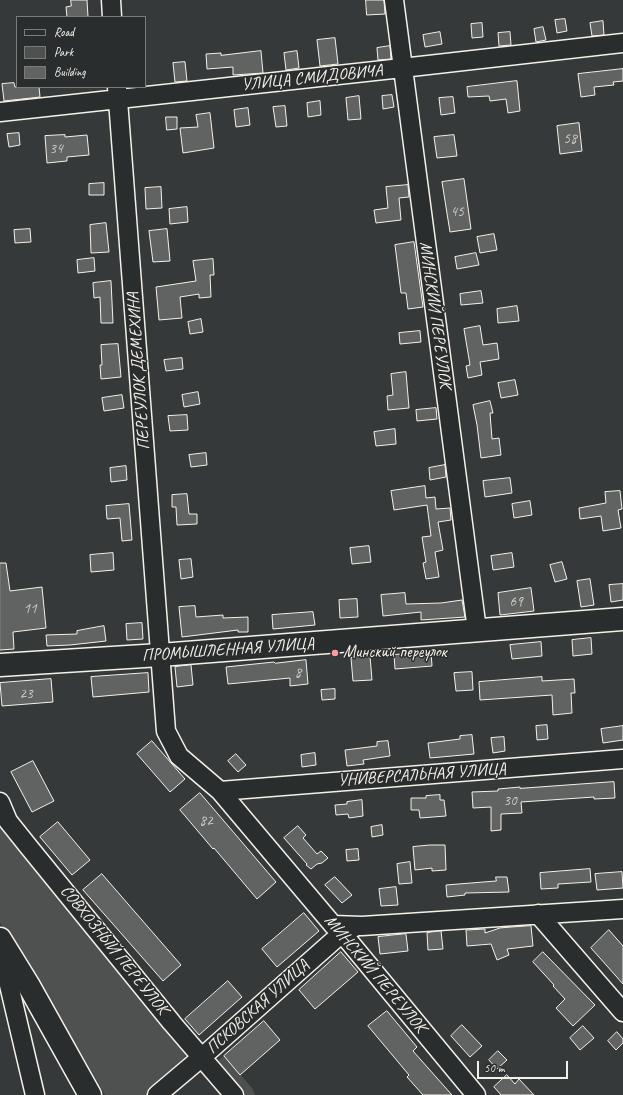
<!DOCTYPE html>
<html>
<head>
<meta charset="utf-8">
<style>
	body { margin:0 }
	#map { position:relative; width:623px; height:1095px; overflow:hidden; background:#363939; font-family:Caveat,sans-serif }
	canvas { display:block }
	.legend { position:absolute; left:16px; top:16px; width:130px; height:72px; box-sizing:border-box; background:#2a2d2e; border:1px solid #7b7b78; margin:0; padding:5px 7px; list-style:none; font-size:12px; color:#f4f1e8 }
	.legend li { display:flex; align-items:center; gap:8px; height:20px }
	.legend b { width:20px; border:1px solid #7b7b78 }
	.scale { position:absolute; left:477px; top:1061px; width:91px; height:18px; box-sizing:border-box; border:2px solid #f4f1e8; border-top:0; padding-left:5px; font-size:12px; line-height:14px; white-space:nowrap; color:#f4f1e8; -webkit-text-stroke:3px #2a2d2e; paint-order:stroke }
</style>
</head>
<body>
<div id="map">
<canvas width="623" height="1095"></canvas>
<ul class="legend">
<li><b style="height:5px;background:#2a2d2e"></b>Road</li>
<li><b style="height:11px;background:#4e514f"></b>Park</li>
<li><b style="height:11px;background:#616362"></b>Building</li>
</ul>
<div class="scale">50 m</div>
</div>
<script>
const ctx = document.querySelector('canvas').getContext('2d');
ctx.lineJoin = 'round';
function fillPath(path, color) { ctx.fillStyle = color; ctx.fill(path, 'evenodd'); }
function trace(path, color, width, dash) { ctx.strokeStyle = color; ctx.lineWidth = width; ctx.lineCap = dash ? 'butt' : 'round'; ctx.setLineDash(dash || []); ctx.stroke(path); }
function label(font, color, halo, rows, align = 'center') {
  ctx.font = font + ' Caveat,sans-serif'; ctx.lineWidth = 3; ctx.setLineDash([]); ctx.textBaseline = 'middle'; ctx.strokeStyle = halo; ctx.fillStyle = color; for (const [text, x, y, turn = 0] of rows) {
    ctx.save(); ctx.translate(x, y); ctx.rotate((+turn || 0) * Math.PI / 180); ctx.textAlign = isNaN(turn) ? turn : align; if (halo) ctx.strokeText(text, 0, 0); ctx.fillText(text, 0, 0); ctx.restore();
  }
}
fillPath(new Path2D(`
	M 0,815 L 184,1049 L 186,1060 L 146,1095 L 105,1095 L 80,1051 L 0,923 Z
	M 224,1056 L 252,1088 L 255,1095 L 240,1095 L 215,1063 Z`), '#4e514f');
const building = new Path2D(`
	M 71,0 L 87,0 L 88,17 L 67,17 L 66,7 L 71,6 Z
	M 366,0 L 384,0 L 385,14 L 367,15 Z
	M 565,19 L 567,31 L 557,33 L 555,20 Z
	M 603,21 L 604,35 L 592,36 L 590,23 Z
	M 482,23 L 483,37 L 472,38 L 471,24 Z
	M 543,27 L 546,40 L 536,42 L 534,29 Z
	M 440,32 L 442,44 L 425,47 L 423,35 Z
	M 510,32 L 511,45 L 499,46 L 498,33 Z
	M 335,38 L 338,64 L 320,66 L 317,40 Z
	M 390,46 L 391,59 L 378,60 L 377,48 Z
	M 261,51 L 263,73 L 233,75 L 233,67 L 207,69 L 206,54 L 221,53 L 221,55 Z
	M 297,51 L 299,68 L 286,70 L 284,53 Z
	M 185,62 L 187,81 L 175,82 L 173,63 Z
	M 623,69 L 623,81 L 613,82 L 614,85 L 594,87 L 595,95 L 581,97 L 578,74 Z
	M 517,81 L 520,111 L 508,113 L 506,99 L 490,101 L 489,96 L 468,97 L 467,87 Z
	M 14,83 L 15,87 L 39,87 L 40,97 L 4,101 L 2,84 Z
	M 392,95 L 394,107 L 383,109 L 382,96 Z
	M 359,96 L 361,119 L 348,120 L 346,98 Z
	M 453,97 L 455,113 L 441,115 L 439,98 Z
	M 320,101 L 321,115 L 308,117 L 307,103 Z
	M 285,106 L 287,126 L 276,127 L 273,107 Z
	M 248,108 L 250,125 L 236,127 L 234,110 Z
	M 210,113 L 214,148 L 183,153 L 180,128 L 198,127 L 196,115 Z
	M 166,117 L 177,117 L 177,129 L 167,130 Z
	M 579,123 L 582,151 L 560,154 L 557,126 Z
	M 19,133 L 20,145 L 9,147 L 7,134 Z
	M 65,135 L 65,137 L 87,135 L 89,155 L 67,157 L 67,161 L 47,163 L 45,136 Z
	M 454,135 L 457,156 L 437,158 L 434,137 Z
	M 464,179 L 471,229 L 450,232 L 442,182 Z
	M 104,183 L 104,195 L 89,195 L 89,184 Z
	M 408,185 L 409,197 L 399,198 L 401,220 L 376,223 L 374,210 L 388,208 L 386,187 Z
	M 161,187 L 162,208 L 146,209 L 145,188 Z
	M 187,207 L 188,222 L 170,224 L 169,209 Z
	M 106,223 L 109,252 L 91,253 L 90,225 Z
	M 30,229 L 31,242 L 15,243 L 14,230 Z
	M 167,229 L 170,261 L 153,262 L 149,231 Z
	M 494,234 L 497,250 L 480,253 L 477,237 Z
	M 414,242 L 423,307 L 408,309 L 406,293 L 401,293 L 395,245 Z
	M 476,253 L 479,265 L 457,269 L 455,257 Z
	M 94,258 L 95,271 L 78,273 L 77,260 Z
	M 213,259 L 214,275 L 210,275 L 211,297 L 199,298 L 199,294 L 180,297 L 182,318 L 159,320 L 156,287 L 196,281 L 193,261 Z
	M 111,281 L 113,323 L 101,323 L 100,297 L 94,298 L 93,283 Z
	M 481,291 L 483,303 L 461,305 L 460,294 Z
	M 517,306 L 519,321 L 498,323 L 497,309 Z
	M 201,319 L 203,332 L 190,334 L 188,322 Z
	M 480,326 L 483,345 L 497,343 L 499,359 L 480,362 L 482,375 L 468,378 L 466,366 L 470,365 L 464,329 Z
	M 420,331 L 421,342 L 400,344 L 399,333 Z
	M 118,344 L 121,377 L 101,379 L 100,365 L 102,365 L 101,345 Z
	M 182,358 L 183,369 L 166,371 L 164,360 Z
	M 406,372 L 409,408 L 388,410 L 387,396 L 393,395 L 391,374 Z
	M 515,380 L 518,395 L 501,398 L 498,383 Z
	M 198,392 L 200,404 L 184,407 L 182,395 Z
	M 122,395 L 124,408 L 104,411 L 102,398 Z
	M 490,401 L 493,413 L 490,413 L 492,439 L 499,438 L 501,455 L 481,458 L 477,425 L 473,405 Z
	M 436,408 L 437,419 L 417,421 L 416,410 Z
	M 187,415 L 188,430 L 170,431 L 168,416 Z
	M 395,429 L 396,444 L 376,446 L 374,432 Z
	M 206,453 L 207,465 L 191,467 L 189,455 Z
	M 445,465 L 446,477 L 430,480 L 429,468 Z
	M 126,466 L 127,480 L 111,482 L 110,468 Z
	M 510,478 L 512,493 L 485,497 L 483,481 Z
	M 425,486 L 426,498 L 435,497 L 436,509 L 450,508 L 451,520 L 438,522 L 443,550 L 435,552 L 439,577 L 426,579 L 423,563 L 426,562 L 422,537 L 431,536 L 427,505 L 394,510 L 391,491 Z
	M 620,491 L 622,509 L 618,510 L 621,528 L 603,531 L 601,516 L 580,519 L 579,508 L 606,503 L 605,492 Z
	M 187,494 L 189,514 L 197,514 L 197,524 L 177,525 L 176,507 L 172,507 L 172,495 Z
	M 530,501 L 532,515 L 514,518 L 512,504 Z
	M 129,504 L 132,540 L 122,541 L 120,518 L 107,519 L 106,506 Z
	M 369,546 L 371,562 L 352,564 L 350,548 Z
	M 113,553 L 114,570 L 91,572 L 90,555 Z
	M 512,553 L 514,567 L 493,570 L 491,556 Z
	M 191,559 L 193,577 L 181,579 L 179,560 Z
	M 562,562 L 567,579 L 555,582 L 550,565 Z
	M 0,563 L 6,563 L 10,591 L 42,587 L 46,628 L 13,632 L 14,649 L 0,650 Z
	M 590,579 L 594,605 L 581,607 L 577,581 Z
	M 623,584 L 623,600 L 611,602 L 609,585 Z
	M 531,588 L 534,611 L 500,615 L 498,593 Z
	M 405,593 L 406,604 L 441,603 L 462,600 L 465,617 L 421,620 L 421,612 L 383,616 L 381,595 Z
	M 357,599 L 358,617 L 340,618 L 339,600 Z
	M 195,606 L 196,617 L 223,615 L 223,618 L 248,617 L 248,632 L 238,632 L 238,630 L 182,637 L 179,607 Z
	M 313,612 L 315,625 L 273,629 L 272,615 Z
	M 142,623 L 143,639 L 127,640 L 126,624 Z
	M 104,626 L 106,641 L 70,645 L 47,646 L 46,635 L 77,634 L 77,631 Z
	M 591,638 L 592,654 L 573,656 L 572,640 Z
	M 541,642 L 542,656 L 512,659 L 510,645 Z
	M 431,652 L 432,666 L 395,669 L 394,655 Z
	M 370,656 L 372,680 L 353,681 L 351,658 Z
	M 306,660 L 308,684 L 290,686 L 290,678 L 228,684 L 226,667 L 274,662 L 275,663 Z
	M 191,665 L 193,685 L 177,687 L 175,667 Z
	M 472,672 L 473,690 L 456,691 L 454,673 Z
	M 148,673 L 149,692 L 93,697 L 91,677 Z
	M 542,677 L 542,681 L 574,679 L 575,693 L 571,693 L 572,713 L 553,715 L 552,695 L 480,700 L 479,682 Z
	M 51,679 L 53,702 L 2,706 L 0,683 Z
	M 335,689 L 335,699 L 322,700 L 321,690 Z
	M 547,725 L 548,739 L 537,740 L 536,726 Z
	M 623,726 L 623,740 L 603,743 L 601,729 Z
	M 472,735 L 474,754 L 430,758 L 428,743 L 460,739 L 460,736 Z
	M 504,737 L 505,751 L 493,753 L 491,738 Z
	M 152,741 L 185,779 L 170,792 L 137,754 Z
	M 388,741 L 390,756 L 363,760 L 364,764 L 347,766 L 345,750 L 377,746 L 377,742 Z
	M 315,753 L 316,765 L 302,767 L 301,755 Z
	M 236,754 L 246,765 L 238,772 L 228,761 Z
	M 33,761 L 54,801 L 32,812 L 11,772 Z
	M 614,782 L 615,798 L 594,799 L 594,797 L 521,802 L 522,813 L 501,814 L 501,830 L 491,831 L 491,807 L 473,808 L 472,792 L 498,791 L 498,789 L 520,787 L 520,788 Z
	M 200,793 L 276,882 L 257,899 L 214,848 L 213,849 L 180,810 Z
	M 440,795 L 440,800 L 444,800 L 446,816 L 420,818 L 419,810 L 411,810 L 411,798 L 426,798 L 426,796 Z
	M 362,800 L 363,816 L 349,818 L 348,814 L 336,815 L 335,805 L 347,804 L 347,802 Z
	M 58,822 L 90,860 L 72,875 L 40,837 Z
	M 382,825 L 383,835 L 372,837 L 371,827 Z
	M 298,826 L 306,835 L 303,838 L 317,854 L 321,851 L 328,858 L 322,863 L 317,864 L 311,869 L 306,865 L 307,864 L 284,838 Z
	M 430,845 L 445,845 L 446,870 L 432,871 L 432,868 L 415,870 L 413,847 Z
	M 358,849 L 359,860 L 347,861 L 346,850 Z
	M 410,862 L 412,883 L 399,884 L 397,864 Z
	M 590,869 L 591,882 L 558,884 L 558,888 L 541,889 L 540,873 Z
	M 622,872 L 623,888 L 597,890 L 595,874 Z
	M 102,874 L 181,965 L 163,981 L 83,890 Z
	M 335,877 L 352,895 L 342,903 L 325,885 Z
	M 496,877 L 507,877 L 509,892 L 465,893 L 465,895 L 447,897 L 446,885 L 496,881 Z
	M 396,887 L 398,905 L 381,906 L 379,889 Z
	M 304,913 L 319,931 L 277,967 L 262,949 Z
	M 531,926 L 533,946 L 507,949 L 509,955 L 497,960 L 491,944 L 467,946 L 466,930 L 485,929 L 485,933 L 500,928 Z
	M 609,930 L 623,946 L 623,984 L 591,948 Z
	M 441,931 L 443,949 L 428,950 L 427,933 Z
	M 406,934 L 408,951 L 380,954 L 378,937 Z
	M 341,952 L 358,972 L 315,1009 L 299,990 Z
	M 543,952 L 595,1005 L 573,1026 L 556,1008 L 565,999 L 553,986 L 554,985 L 533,962 Z
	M 228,981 L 242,997 L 199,1035 L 185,1019 Z
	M 387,1011 L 417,1047 L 413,1051 L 452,1095 L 423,1095 L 407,1077 L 409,1075 L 368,1026 Z
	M 264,1021 L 280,1040 L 240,1075 L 224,1056 Z
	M 462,1025 L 482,1046 L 470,1057 L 451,1036 Z
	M 583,1026 L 594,1038 L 580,1050 L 570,1038 Z
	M 617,1032 L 623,1039 L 623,1043 L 616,1050 L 608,1041 Z
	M 498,1051 L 507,1060 L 497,1069 L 489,1060 Z
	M 507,1075 L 515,1084 L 519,1079 L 534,1095 L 501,1095 L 494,1087 Z`);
fillPath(building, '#616362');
trace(building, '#f4f1e8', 1);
const minor = new Path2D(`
	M 111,0 L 112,17
	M 394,0 L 477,630
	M 117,87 L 166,731 L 179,756 L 220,791 L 333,925 L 342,933 L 476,1095
	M 0,112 L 402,68 L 623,43
	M 220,791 L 623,759
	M 0,802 L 8,821 L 28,846 L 172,1023 L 234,1095
	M 538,914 L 623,1012
	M 333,925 L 362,926 L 623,909
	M 0,947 L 35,1095
	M 157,1095 L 202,1057 L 342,933 L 352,929`);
const major = new Path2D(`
	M 0,665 L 160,655 L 623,619
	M 0,939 L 29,986 L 90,1095`);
trace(minor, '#f4f1e8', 21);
trace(major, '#f4f1e8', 25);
trace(minor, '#2a2d2e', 18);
trace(major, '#2a2d2e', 22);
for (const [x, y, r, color] of [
	[335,653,4,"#ff9aa2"]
]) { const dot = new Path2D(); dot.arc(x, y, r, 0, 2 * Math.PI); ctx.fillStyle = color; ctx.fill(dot); trace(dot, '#2a2d2e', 1.5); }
label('15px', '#cfcec6', null, [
	["58",570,139],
	["34",56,149],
	["45",457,212],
	["69",516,602],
	["11",30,609],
	["8",298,673],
	["23",26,694],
	["30",510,801],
	["82",206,821]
]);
label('17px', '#f4f1e8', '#2a2d2e', [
	["УЛИЦА СМИДОВИЧА",312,78,-6],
	["МИНСКИЙ ПЕРЕУЛОК",435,315,82],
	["ПЕРЕУЛОК ДЕМЕХИНА",139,371,-94],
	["ПРОМЫШЛЕННАЯ УЛИЦА",228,650,-4],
	["УНИВЕРСАЛЬНАЯ УЛИЦА",422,775,-4],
	["СОВХОЗНЫЙ ПЕРЕУЛОК",114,950,51],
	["МИНСКИЙ ПЕРЕУЛОК",375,974,50],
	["ПСКОВСКАЯ УЛИЦА",258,1007,-42]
]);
label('17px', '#f4f1e8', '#2a2d2e', [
	["Минский переулок",343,653]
], 'left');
</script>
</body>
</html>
